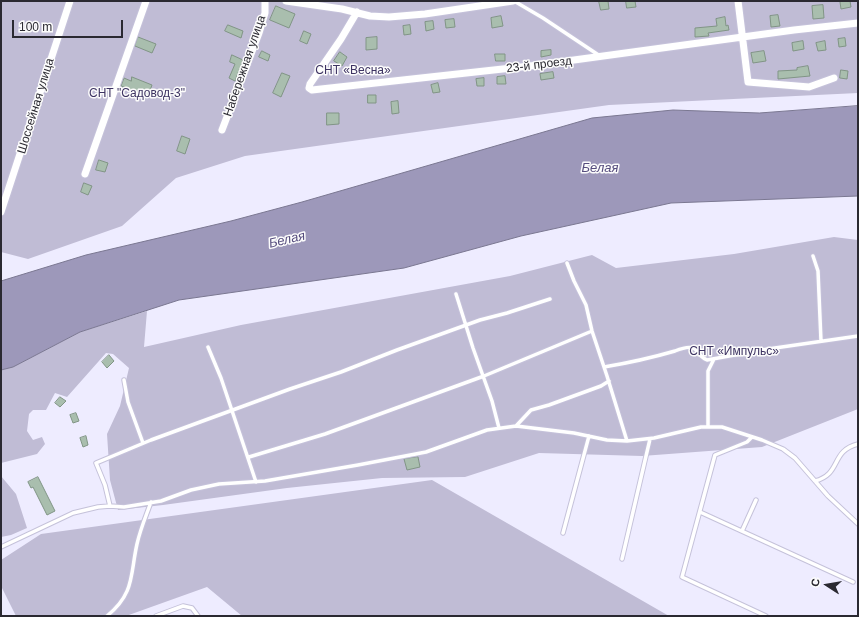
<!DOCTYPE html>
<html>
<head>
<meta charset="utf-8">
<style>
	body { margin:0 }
	#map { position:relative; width:859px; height:617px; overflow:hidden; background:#eeecff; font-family:Arial,sans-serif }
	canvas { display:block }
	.frame { position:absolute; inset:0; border:2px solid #2a2931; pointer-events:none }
	.north { position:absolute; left:807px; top:565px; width:40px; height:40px; -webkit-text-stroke:3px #fcfcfc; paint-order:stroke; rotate:282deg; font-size:11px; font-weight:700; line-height:16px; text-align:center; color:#2a2931 }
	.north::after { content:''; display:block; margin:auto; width:14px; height:18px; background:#2a2931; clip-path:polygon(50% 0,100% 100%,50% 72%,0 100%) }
	.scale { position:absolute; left:12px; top:20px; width:111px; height:18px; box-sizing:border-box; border:2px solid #2a2931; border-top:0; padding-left:5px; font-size:12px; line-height:14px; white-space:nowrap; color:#2a2931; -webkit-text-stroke:3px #fcfcfc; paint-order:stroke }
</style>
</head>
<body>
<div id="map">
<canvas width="859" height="617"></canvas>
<div class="frame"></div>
<div class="north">С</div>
<div class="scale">100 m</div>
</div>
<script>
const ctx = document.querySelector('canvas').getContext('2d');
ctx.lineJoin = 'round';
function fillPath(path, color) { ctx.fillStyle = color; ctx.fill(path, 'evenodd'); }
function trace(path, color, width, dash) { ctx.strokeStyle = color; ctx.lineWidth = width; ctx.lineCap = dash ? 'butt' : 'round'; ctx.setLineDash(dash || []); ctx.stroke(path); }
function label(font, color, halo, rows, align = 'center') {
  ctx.font = font + ' Arial,sans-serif'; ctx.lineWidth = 3; ctx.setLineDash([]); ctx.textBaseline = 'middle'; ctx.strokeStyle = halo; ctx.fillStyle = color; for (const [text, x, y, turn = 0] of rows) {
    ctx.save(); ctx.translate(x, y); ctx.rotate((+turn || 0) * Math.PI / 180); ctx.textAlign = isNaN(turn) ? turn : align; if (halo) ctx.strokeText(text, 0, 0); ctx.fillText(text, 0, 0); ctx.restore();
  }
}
fillPath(new Path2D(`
	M 1,1 L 858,1 L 858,93 L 609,105 L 245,156 L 176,178 L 122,226 L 28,259 L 1,252 Z
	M 834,237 L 858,240 L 858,409 L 762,447 L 642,456 L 539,453 L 465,477 L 382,478 L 287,488 L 163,505 L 118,510 L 110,480 L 107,434 L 120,406 L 129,368 L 113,354 L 106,353 L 67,397 L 55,393 L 46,410 L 33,410 L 29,414 L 27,431 L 33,440 L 42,437 L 45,444 L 37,454 L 1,463 L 1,370 L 13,367 L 80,332 L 147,311 L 144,347 L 241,325 L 510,276 L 592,255 L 616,268 L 734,254 Z
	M 1,476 L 16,494 L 27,528 L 11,535 L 1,537 Z
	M 432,480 L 669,616 L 242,616 L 207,587 L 126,616 L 16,616 L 1,586 L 1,560 L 41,534 Z`), '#c0bcd5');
const water = new Path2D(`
	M 858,106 L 858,196 L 671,203 L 521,236 L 404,268 L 179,300 L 80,332 L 13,367 L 1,370 L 1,281 L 86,255 L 231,221 L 302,202 L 592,118 L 673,110 L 759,113 Z`);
fillPath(water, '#9d98ba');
trace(water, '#7a7791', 1);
const building = new Path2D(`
	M 599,1 L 608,1 L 609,9 L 601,10 Z
	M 626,1 L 635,1 L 636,7 L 627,8 Z
	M 845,1 L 850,1 L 851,7 L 841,9 L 840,2 Z
	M 823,5 L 824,18 L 813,19 L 812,6 Z
	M 276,6 L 295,14 L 289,28 L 270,20 Z
	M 778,15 L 780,26 L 771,27 L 770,16 Z
	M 501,16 L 503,26 L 492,28 L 491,18 Z
	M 725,17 L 726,26 L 728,25 L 729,30 L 708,33 L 709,36 L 695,37 L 695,28 L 717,26 L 716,19 Z
	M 454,19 L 455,27 L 446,28 L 445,20 Z
	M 433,21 L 434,29 L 426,31 L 425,22 Z
	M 228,25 L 243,31 L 241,38 L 225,31 Z
	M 410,25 L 411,34 L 404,35 L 403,26 Z
	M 304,31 L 311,34 L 307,44 L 300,41 Z
	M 138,37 L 156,44 L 152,53 L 135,46 Z
	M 377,37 L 377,49 L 366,50 L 366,38 Z
	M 845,38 L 846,46 L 839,47 L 838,39 Z
	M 803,41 L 804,49 L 793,51 L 792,43 Z
	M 825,41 L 826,50 L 818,51 L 816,43 Z
	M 551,50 L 551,55 L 541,57 L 541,51 Z
	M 262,51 L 270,55 L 268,61 L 259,57 Z
	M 764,51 L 766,61 L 753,63 L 751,53 Z
	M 340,52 L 347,57 L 342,66 L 334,61 Z
	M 495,54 L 505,54 L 505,61 L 496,61 Z
	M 232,55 L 243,60 L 235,81 L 229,78 L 235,64 L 230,62 Z
	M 808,66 L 810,76 L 778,79 L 778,71 L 797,70 L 797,68 Z
	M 841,70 L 848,71 L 847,79 L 840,78 Z
	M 553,72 L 554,78 L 541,80 L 540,74 Z
	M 282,73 L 290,76 L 281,97 L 273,93 Z
	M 505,76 L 506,84 L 497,84 L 497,77 Z
	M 132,77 L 152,85 L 148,96 L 121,86 L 124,78 L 131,81 Z
	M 484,78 L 484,86 L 477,86 L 476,79 Z
	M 438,83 L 440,92 L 433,93 L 431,85 Z
	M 368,95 L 376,95 L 376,103 L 368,103 Z
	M 398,101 L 399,113 L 392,114 L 391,102 Z
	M 327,113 L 339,113 L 339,124 L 327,125 Z
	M 182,136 L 190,139 L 185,154 L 177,151 Z
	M 99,160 L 108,163 L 105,172 L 96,170 Z
	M 84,183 L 92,186 L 88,195 L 81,192 Z
	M 109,355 L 114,361 L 107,368 L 102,362 Z
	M 60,397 L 66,401 L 60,407 L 55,403 Z
	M 76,413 L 79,421 L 73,423 L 70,415 Z
	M 86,436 L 88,445 L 83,447 L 80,438 Z
	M 418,457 L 420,467 L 407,470 L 404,459 Z
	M 38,477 L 55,511 L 47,515 L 33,487 L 31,488 L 28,482 Z`);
fillPath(building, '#a9beae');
trace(building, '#819586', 1);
const service = new Path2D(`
	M 514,1 L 543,18 L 600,56
	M 813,256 L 818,271 L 821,341
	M 567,263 L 574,281 L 586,305 L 592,331 L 607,376 L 627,441
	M 456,294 L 473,348 L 492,401 L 499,428
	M 208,347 L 221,378 L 256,482
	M 604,367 C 628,363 651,358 675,351 C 680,349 688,346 693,348 C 698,350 698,356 707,360 L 768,349 L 858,336
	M 124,380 L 128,402 L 143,443
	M 516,426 L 531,410 L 549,405 L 601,386 L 609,381
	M 708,427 L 708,371 L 714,359
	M 752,437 L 747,442 L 715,455 L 682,577 L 766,616
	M 249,457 L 325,434 L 484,376 L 592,331
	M 815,481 C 842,474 830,451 858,444
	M 110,506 L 105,485 L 96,463 L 151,440 L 290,389 L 341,372 L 397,350 L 480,320 L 507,313 L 550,299
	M 700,512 L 853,582
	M 742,531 L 756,500
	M 563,533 L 589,436
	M 1,547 L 73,513 L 98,507 L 110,506 L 124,507 L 161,501 L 191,490 L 219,484 L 265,481 L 358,465 L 426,452 L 487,430 L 516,426 L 574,433 L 607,440 L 627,441 L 654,438 L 701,427 L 722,427 L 762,440 L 783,449 L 795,458 L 828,496 L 858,524
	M 622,559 L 650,439
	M 107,616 C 135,593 130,575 137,544 C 140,530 146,516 151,502
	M 156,616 L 183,606 L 192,608 L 198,616`);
const minor = new Path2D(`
	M 286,1 L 342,9 L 370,16 L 389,17 L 425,14 L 513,1
	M 738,1 L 748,82 L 809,87 L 834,78
	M 357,12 L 341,39 L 310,84 L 309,88 L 312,90 L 530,66 L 794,30 L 858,23
	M 222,130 L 259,33 L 265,13 L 265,1
	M 85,174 L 146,1
	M 1,212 L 70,1`);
trace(service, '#c5c2da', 5.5);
trace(minor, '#c5c2da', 9);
trace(service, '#fff', 3.5);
trace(minor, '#fff', 7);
label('12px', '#2a2931', '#fcfcfc', [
	["23-й проезд",539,65,-7],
	["Набережная улица",245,66,-71],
	["Шоссейная улица",36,106,-73]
]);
label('12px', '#3d3362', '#fcfcfc', [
	["СНТ «Весна»",353,71],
	["СНТ \"Садовод-3\"",137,94],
	["СНТ «Импульс»",734,352]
]);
label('italic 13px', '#564d7e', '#fcfcfc', [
	["Белая",600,168],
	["Белая",287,240,-13]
]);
</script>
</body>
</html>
